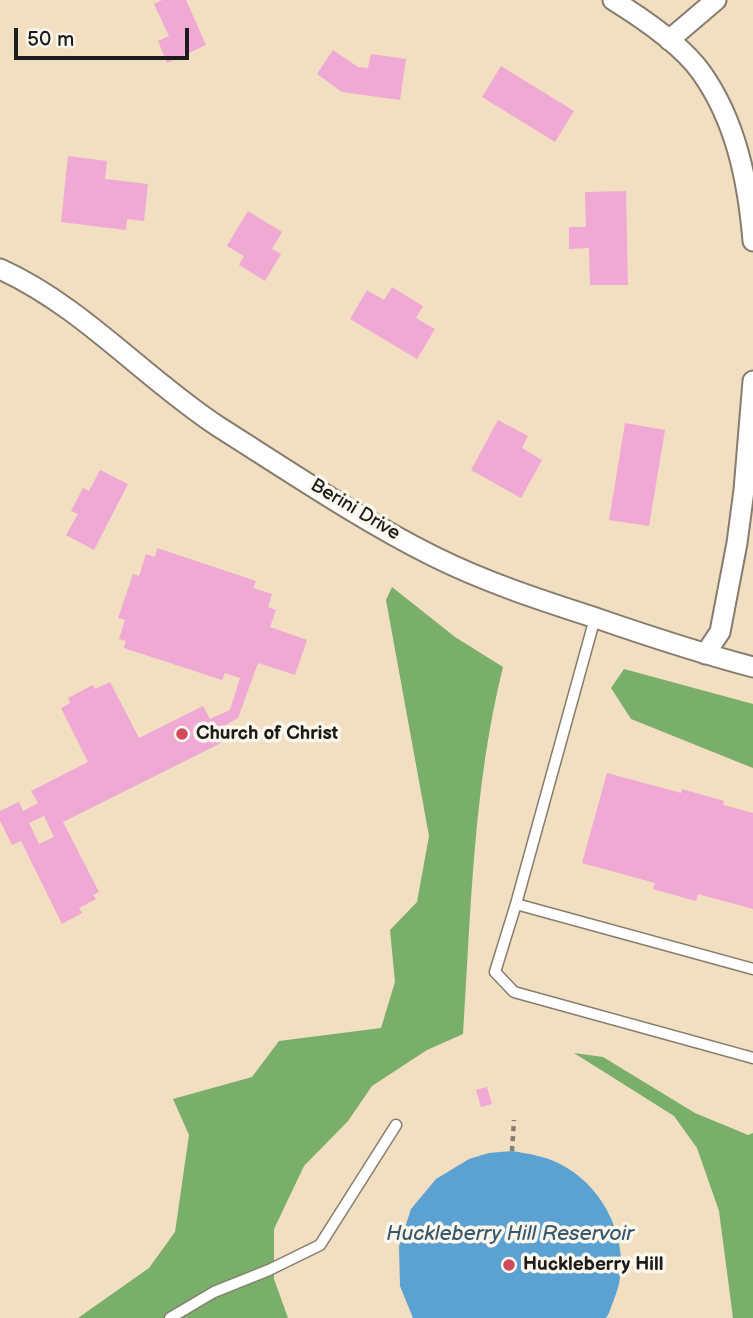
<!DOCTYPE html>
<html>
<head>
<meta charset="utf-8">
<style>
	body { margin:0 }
	#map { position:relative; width:753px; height:1318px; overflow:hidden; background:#f2dec1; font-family:"Balsamiq Sans",sans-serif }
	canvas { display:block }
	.scale { position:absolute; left:14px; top:28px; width:175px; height:32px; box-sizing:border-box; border:4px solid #1c1c1c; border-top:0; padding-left:9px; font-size:21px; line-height:24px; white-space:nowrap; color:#1c1c1c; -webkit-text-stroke:5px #fbf7ec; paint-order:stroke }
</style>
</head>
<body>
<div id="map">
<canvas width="753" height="1318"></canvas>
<div class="scale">50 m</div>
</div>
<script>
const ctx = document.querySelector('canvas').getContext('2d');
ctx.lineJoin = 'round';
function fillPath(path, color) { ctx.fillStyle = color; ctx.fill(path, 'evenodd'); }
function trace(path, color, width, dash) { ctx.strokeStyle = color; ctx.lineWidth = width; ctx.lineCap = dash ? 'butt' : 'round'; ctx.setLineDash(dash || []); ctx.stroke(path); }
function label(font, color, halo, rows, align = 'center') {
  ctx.font = font + ' "Balsamiq Sans",sans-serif'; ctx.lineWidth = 7; ctx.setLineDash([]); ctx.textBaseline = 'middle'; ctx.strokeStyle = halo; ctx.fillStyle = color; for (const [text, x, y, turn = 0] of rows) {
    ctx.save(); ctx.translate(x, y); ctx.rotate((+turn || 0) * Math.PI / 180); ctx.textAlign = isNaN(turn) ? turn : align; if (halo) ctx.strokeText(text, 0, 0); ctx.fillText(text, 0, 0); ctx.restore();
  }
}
fillPath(new Path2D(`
	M 392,587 L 455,637 L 503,667 C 473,787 471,912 463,1034 L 427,1050 L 372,1086 L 348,1121 L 304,1166 L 274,1229 L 274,1279 L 288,1318 L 78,1318 L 149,1268 L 175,1232 L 189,1135 L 173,1099 L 252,1077 L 279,1041 L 381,1028 L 395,982 L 390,930 L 417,902 L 429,836 L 386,600 Z
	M 624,669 L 753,704 L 753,768 L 631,719 L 611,688 Z
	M 574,1053 L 603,1057 L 695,1113 L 748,1135 L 753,1133 L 753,1318 L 733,1318 L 719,1211 L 697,1148 L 674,1116 Z`), '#79ae6b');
fillPath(new Path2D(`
	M 512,1151 C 529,1154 545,1156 560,1164 C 599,1183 627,1232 620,1277 C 619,1289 613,1301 609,1313 L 606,1318 L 413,1318 L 400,1286 L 399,1246 L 411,1209 L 436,1179 L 469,1159 L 489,1153 Z`), '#5ba1d1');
fillPath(new Path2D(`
	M 162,0 L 186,0 L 206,45 L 167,63 L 158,41 L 169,36 L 154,4 Z
	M 333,50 L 358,67 L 368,68 L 371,54 L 406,59 L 400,100 L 342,92 L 317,74 Z
	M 501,66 L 574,111 L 555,142 L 482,97 Z
	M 68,156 L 107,161 L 105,179 L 148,184 L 144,221 L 127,219 L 126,230 L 61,222 Z
	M 626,191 L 628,285 L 590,285 L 589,248 L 569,249 L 569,227 L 586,227 L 585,192 Z
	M 248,211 L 282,232 L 272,249 L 281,254 L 265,281 L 239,265 L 244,256 L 227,246 Z
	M 392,287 L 423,306 L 416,318 L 435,329 L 417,359 L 350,319 L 367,290 L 384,300 Z
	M 498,420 L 528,436 L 522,448 L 542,460 L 521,498 L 471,470 Z
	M 625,423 L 665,430 L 649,526 L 609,520 Z
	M 100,470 L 128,484 L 94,550 L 66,535 L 78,514 L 71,511 L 83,488 L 89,491 Z
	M 157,548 L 256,581 L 253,588 L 272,594 L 268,607 L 276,610 L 270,627 L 307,640 L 295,675 L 258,663 L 238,718 L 215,731 L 221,743 L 63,822 L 99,892 L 93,895 L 96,899 L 79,908 L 82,913 L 62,924 L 21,841 L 12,845 L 0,821 L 0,811 L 19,802 L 23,811 L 38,803 L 31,791 L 88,762 L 61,708 L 70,703 L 68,698 L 93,685 L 95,689 L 110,682 L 139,738 L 203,706 L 210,719 L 230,710 L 240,678 L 225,673 L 222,680 L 124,648 L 126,641 L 119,639 L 125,620 L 118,618 L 133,574 L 139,576 L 146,554 L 155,557 ZM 44,816 L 54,837 L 39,844 L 29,823 Z
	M 607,773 L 681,793 L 682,789 L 724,801 L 723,805 L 753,813 L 753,909 L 698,894 L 696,901 L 653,889 L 655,883 L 582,863 Z
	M 487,1087 L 492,1104 L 481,1107 L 476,1090 Z`), '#efa9d4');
const lane = new Path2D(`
	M 595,618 L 516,904 L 753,969
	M 516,904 L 495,972 L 514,992 L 753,1058
	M 170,1318 L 214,1292 L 269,1270 L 320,1245 L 396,1125`);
const street = new Path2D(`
	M 613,0 C 642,18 681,44 701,72 C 736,121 748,181 753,241
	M 669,40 L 716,0
	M 0,269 C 82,306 144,378 219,427 C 287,470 361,520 433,556 C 485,582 540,600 596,618 C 648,636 700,653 753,667
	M 705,654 L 720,632 L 737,543 L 744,490 L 753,381`);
trace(lane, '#877d6e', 13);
trace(street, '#877d6e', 23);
trace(new Path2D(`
	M 512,1151 L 514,1120`), '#877d6e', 4.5, [5, 5]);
trace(lane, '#fff', 10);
trace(street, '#fff', 19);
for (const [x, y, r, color] of [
	[182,734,7,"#d1495b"],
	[509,1265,7,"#d1495b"]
]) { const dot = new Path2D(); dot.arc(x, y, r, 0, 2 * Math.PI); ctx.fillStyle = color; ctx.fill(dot); trace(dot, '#fbf7ec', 2.5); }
label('19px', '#1c1c1c', '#fbf7ec', [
	["Berini Drive",355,510,31]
]);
label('bold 19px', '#1c1c1c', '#fbf7ec', [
	["Church of Christ",196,734],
	["Huckleberry Hill",523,1265]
], 'left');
label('italic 21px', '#38586d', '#fbf7ec', [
	["Huckleberry Hill Reservoir",510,1235]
]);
</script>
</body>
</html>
